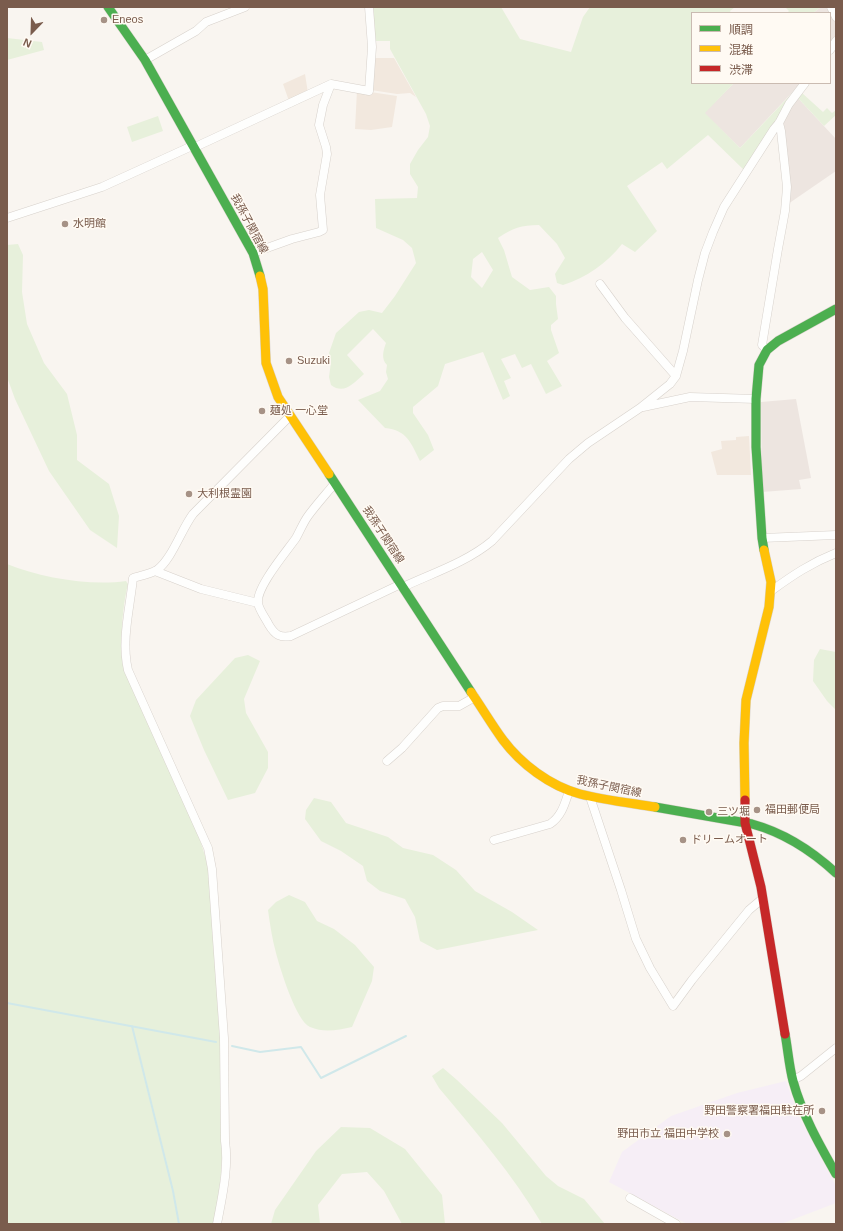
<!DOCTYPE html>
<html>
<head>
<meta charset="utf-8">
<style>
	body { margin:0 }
	#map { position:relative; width:843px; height:1231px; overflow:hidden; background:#f9f5f0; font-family:Arial,"Noto Sans JP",sans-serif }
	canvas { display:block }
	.frame { position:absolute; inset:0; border:8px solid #7a5c4d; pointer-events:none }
	.legend { position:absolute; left:691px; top:12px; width:140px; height:72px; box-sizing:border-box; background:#fffaf3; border:1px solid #cabbb1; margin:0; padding:5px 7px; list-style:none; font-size:12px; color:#7a5c4d }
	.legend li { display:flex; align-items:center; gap:8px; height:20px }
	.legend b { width:20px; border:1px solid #cabbb1 }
	.north { position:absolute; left:12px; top:12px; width:40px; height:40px; -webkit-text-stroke:3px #fffaf3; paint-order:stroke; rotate:203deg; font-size:11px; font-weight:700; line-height:16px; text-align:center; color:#7a5c4d }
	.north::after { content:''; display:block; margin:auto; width:14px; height:18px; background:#7a5c4d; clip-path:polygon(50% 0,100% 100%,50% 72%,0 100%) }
</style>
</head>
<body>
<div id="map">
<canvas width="843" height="1231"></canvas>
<div class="frame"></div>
<ul class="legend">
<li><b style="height:5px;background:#4caf50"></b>順調</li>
<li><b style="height:5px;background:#ffc107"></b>混雑</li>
<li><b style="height:5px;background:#c62828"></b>渋滞</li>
</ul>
<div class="north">N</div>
</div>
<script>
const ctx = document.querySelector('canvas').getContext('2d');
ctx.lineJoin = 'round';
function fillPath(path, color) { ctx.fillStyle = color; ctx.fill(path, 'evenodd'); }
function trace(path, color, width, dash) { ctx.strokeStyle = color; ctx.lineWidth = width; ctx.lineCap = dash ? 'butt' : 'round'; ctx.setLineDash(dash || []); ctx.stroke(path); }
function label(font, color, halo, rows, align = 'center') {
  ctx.font = font + ' Arial,"Noto Sans JP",sans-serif'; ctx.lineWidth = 3; ctx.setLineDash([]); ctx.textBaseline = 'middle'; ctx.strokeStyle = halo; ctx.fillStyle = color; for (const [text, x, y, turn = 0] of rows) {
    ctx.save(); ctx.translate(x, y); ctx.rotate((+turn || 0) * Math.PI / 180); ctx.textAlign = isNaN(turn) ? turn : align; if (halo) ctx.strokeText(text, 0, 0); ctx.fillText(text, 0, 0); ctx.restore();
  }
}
fillPath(new Path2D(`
	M 373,58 L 394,58 L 416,97 L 410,93 L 397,94 L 371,90 Z
	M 305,74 L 308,93 L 289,101 L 283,84 Z
	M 357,90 L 397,96 L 392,127 L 371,130 L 355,129 Z
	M 749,436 L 751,475 L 717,475 L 711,452 L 722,449 L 721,441 L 736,440 L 736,437 Z`), '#f2e8de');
fillPath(new Path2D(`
	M 821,7 L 830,7 L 836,20 L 836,39 L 830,48 L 830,13 L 813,13 Z
	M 734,83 L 801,83 L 740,148 L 704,113 Z
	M 797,97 L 836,139 L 836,171 L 788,204 L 782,121 Z
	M 796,399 L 811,478 L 799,480 L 801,489 L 762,492 L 761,402 Z`), '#ede5e0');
fillPath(new Path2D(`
	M 786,1081 L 798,1115 L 836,1186 L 836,1203 L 781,1224 L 687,1224 L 609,1182 L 622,1152 L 671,1116 L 737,1093 Z`), '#f6eef6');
fillPath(new Path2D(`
	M 371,7 L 501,7 L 520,39 L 571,52 L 583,17 L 590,7 L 735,7 L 730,11 L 731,13 L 692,13 L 692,83 L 734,83 L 705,113 L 740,148 L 795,90 L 745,171 L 708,135 L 667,169 L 662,162 L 627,186 L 657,231 L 635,252 L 622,244 C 607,263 586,278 563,285 L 557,283 L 555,274 L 565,258 L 557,244 L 539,225 C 521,225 513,228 498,238 L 504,250 L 512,277 L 530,290 L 549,287 L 556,296 L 556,304 L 558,319 L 551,325 L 551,330 L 559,353 L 547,361 L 562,386 L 546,394 L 531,364 L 522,368 L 515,354 L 501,359 L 511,378 L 504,381 L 510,396 L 503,400 L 483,352 L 445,364 L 438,386 L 413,407 L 413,413 L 428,435 L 434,450 L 420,461 C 411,443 407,430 385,428 L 358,400 L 380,391 L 388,379 L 386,372 L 387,365 C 381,359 383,351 386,343 L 373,329 L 347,355 L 364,374 C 354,383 344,395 331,385 L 329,377 L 331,362 L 329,353 L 336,333 L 359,312 L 369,310 L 382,313 L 395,296 L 416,263 L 412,248 L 403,240 L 376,228 L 375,199 L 417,198 L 418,187 L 410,174 L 410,164 L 418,150 L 428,137 L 430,126 L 426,114 L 390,49 L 390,41 L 373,41 ZM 482,252 L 493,270 L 482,288 L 471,277 L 473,259 Z
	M 785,7 L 821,7 L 813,13 L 787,13 L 789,11 Z
	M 7,38 L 42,42 L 44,50 L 7,60 Z
	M 802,93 L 823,112 L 827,108 L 832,113 L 836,110 L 836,115 L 824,126 L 797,97 Z
	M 158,116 L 163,131 L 132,142 L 127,127 Z
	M 18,244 L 23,255 L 22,292 L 27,324 L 44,363 L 67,394 L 77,435 L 77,460 L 109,484 L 119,516 L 117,548 L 90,530 L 49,471 L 15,399 L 7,377 L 7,245 Z
	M 7,564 C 41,578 90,586 126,581 L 128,584 C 122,608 119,648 125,671 L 198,834 L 208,865 C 212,911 215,957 218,1004 C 224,1077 228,1151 214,1224 L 7,1224 Z
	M 820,649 L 836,652 L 836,710 L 827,701 L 813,681 L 814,660 Z
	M 248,655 L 260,661 L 244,699 L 246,713 L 268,752 L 268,768 L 255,793 L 228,800 L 204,750 L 190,716 L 196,700 L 235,658 Z
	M 314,798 L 331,802 L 346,823 L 388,837 L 403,848 L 433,855 L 456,870 L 475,891 L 512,912 L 538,930 L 437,950 L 420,941 L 415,917 L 405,899 L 380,891 L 367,881 L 363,866 L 341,851 L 321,841 L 305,819 L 306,810 Z
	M 289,895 L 305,902 L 317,921 L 334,929 L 355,945 L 374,967 L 372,981 L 352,1027 C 338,1030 324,1033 310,1027 C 296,1021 280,968 276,953 C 272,939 270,924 268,910 L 276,902 Z
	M 443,1068 L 457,1080 L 502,1123 L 546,1176 L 558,1186 L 584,1199 L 605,1224 L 542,1224 C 513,1175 476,1132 439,1088 L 432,1076 Z
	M 341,1127 L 370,1128 L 405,1149 L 442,1195 L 445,1224 L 402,1224 L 384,1191 L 367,1172 L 342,1174 L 318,1205 L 320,1224 L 271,1224 L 275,1210 L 316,1151 Z`), '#e7f0db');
trace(new Path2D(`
	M 7,1003 L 216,1042
	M 132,1026 L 173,1191 L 179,1224
	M 232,1046 L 260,1052 L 301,1047 L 321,1078 L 406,1036`), '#d0e8ea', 2);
const street = new Path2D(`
	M 831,7 L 836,17
	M 830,50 L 836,41
	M 145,60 L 196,31 L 206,22 L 245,7
	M 193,148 L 331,84 L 369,91 L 372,47 L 369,7
	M 7,218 L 102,187 L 192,146
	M 253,253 L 292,239 L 319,232 L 323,230 L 320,195 L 327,154 L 326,147 L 319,125 L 323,105 L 331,84
	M 600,284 L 625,318 L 676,376
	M 767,350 L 762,345 L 778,249 L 785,211 L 787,187 L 781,131 L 779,123
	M 643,407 L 690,397 L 756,399
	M 335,483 C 326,494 316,505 308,516 C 303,523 300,531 296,538 C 287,551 256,587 258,603 C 259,610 266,619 269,625 C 275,635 280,638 291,636 L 401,584
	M 762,538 L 836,535
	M 155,571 L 201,589 L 258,603
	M 403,587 C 433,573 467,562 492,541 L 569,459 L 588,443 L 640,408 L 670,384 L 676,376 L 683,351 L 698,280 L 705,253 L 713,232 L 724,207 L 774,129 L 779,123 L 789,104 L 805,83
	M 771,591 C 793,575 811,563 836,553
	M 387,761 L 402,748 L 438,708 L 443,706 L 459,706 L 475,697
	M 590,797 L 621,890 L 636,939 L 650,968 L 673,1006 L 692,980 L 749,910 L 762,899
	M 494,840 L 550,824 C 562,816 565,803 569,791
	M 793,1080 L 801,1076 L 836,1048
	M 630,1198 L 676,1224
	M 217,1224 C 222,1197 229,1168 225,1141 L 224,1038 L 212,869 L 208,848 L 128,670 C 121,640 130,608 133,578 C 140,576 150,574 157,570 C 172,559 181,530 193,514 L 290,416`);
const fast = new Path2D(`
	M 108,7 L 145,60 L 253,253 L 260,276
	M 329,474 L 471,692
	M 764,550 L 762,538 L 756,447 L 756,399 L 759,365 L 767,350 L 778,341 L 836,309
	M 655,807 L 752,824 C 785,833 811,850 836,873
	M 785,1034 C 788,1050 789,1066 793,1081 C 802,1114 819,1144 836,1174`);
const slow = new Path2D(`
	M 260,276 L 263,289 L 266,363 L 278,397 L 329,474
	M 471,692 C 482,708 492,725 503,740 C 521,764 550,786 580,794 C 604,800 630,803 655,807
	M 745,800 L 744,743 L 746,700 L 769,607 L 771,582 L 764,550`);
const jam = new Path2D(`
	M 745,800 L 745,823 L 761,887 L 785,1034`);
trace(street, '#d7d1cb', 9);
trace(fast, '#d9d2cb', 10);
trace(slow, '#d9d2cb', 10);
trace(jam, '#d9d2cb', 10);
trace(street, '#fefefd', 8);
trace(fast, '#4caf50', 9);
trace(slow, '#ffc107', 9);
trace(jam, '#c62828', 9);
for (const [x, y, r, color] of [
	[104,20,4,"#a69286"],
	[65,224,4,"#a69286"],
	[289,361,4,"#a69286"],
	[262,411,4,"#a69286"],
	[189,494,4,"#a69286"],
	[757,810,4,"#a69286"],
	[709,812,4,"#a69286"],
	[683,840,4,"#a69286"],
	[822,1111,4,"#a69286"],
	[727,1134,4,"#a69286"]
]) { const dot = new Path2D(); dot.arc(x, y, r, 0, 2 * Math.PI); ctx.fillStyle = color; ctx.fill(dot); trace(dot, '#fffaf3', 1.5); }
label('11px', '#7a5c4d', '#fffaf3', [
	["Eneos",112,20],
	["水明館",73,224],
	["Suzuki",297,361],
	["麺処 一心堂",270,411],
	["大利根霊園",197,494],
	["福田郵便局",765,810],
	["三ツ堀",717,812],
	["ドリームオート",691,840],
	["野田警察署福田駐在所",814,1111,"right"],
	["野田市立 福田中学校",719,1134,"right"]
], 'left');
label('11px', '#7a5c4d', '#fffaf3', [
	["我孫子関宿線",249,224,62],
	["我孫子関宿線",383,535,57],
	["我孫子関宿線",609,787,12]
]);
</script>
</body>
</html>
